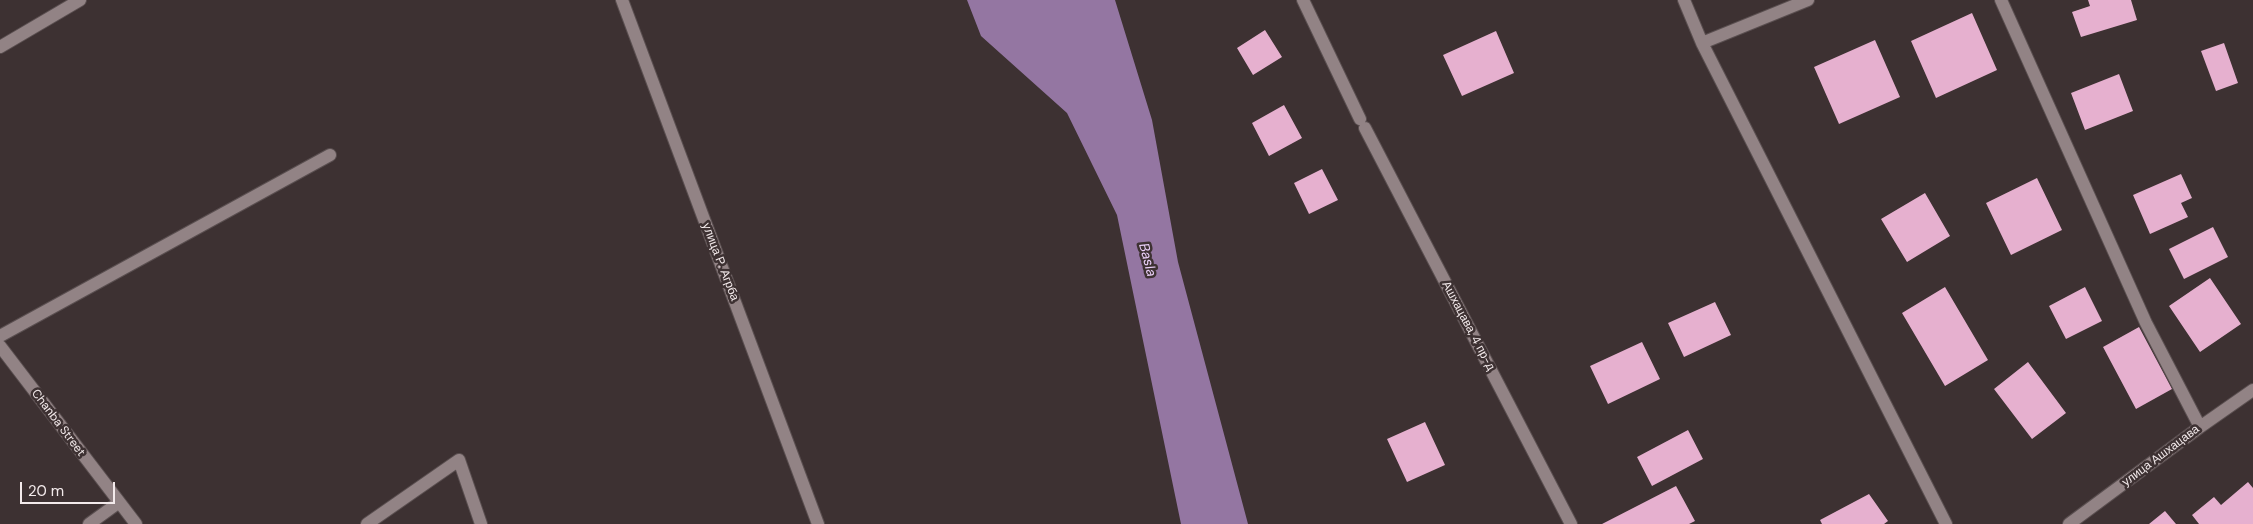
<!DOCTYPE html>
<html>
<head>
<meta charset="utf-8">
<style>
	body { margin:0 }
	#map { position:relative; width:2253px; height:524px; overflow:hidden; background:#3d3132; font-family:"DM Sans",sans-serif }
	canvas { display:block }
	.scale { position:absolute; left:20px; top:482px; width:95px; height:22px; box-sizing:border-box; border:2px solid #f3eaeb; border-top:0; padding-left:6px; font-size:15px; line-height:18px; white-space:nowrap; color:#f3eaeb; -webkit-text-stroke:4px #3d3132; paint-order:stroke }
</style>
</head>
<body>
<div id="map">
<canvas width="2253" height="524"></canvas>
<div class="scale">20 m</div>
</div>
<script>
const ctx = document.querySelector('canvas').getContext('2d');
ctx.lineJoin = 'round';
function fillPath(path, color) { ctx.fillStyle = color; ctx.fill(path, 'evenodd'); }
function trace(path, color, width, dash) { ctx.strokeStyle = color; ctx.lineWidth = width; ctx.lineCap = dash ? 'butt' : 'round'; ctx.setLineDash(dash || []); ctx.stroke(path); }
function label(font, color, halo, rows, align = 'center') {
  ctx.font = font + ' "DM Sans",sans-serif'; ctx.lineWidth = 5; ctx.setLineDash([]); ctx.textBaseline = 'middle'; ctx.strokeStyle = halo; ctx.fillStyle = color; for (const [text, x, y, turn = 0] of rows) {
    ctx.save(); ctx.translate(x, y); ctx.rotate((+turn || 0) * Math.PI / 180); ctx.textAlign = isNaN(turn) ? turn : align; if (halo) ctx.strokeText(text, 0, 0); ctx.fillText(text, 0, 0); ctx.restore();
  }
}
fillPath(new Path2D(`
	M 967,0 L 1115,0 L 1152,120 L 1178,262 L 1248,524 L 1181,524 L 1117,215 L 1067,113 L 981,36 Z`), '#9476a2');
fillPath(new Path2D(`
	M 2088,0 L 2131,0 L 2137,20 L 2081,37 L 2072,12 L 2090,6 Z
	M 1972,13 L 1997,70 L 1936,98 L 1911,41 Z
	M 1265,30 L 1282,57 L 1253,75 L 1237,48 Z
	M 1496,31 L 1514,73 L 1462,96 L 1443,55 Z
	M 1875,40 L 1900,97 L 1839,124 L 1814,67 Z
	M 2224,43 L 2238,83 L 2216,91 L 2201,51 Z
	M 2119,74 L 2133,111 L 2085,130 L 2071,93 Z
	M 1284,105 L 1302,138 L 1269,156 L 1252,123 Z
	M 1322,169 L 1338,200 L 1309,214 L 1294,183 Z
	M 2181,174 L 2192,198 L 2181,203 L 2188,217 L 2150,234 L 2133,195 Z
	M 2037,178 L 2062,230 L 2011,255 L 1986,203 Z
	M 1925,193 L 1950,236 L 1907,262 L 1881,219 Z
	M 2213,227 L 2228,257 L 2184,279 L 2169,249 Z
	M 2210,278 L 2241,324 L 2200,352 L 2169,306 Z
	M 1945,287 L 1988,360 L 1945,386 L 1902,313 Z
	M 2085,287 L 2102,321 L 2066,339 L 2049,306 Z
	M 1715,302 L 1731,335 L 1684,357 L 1668,323 Z
	M 2139,327 L 2172,389 L 2136,409 L 2103,347 Z
	M 1642,342 L 1660,379 L 1608,404 L 1590,366 Z
	M 2028,362 L 2066,413 L 2032,439 L 1994,389 Z
	M 1425,422 L 1445,465 L 1407,482 L 1387,439 Z
	M 1688,430 L 1703,459 L 1652,486 L 1637,457 Z
	M 2248,482 L 2253,488 L 2253,524 L 2199,524 L 2192,515 L 2214,497 L 2221,505 Z
	M 1676,486 L 1695,521 L 1689,524 L 1602,524 Z
	M 1869,494 L 1888,521 L 1884,524 L 1822,524 L 1820,520 Z
	M 2165,511 L 2176,524 L 2149,524 Z`), '#e6b0cf');
const street = new Path2D(`
	M 622,0 L 818,524
	M 1303,0 L 1360,119
	M 1684,0 L 1702,43 L 1946,524
	M 2001,0 L 2146,323 L 2200,427
	M 1702,43 L 1808,0
	M 0,47 L 80,0
	M 1365,128 L 1571,524
	M 0,336 L 330,155
	M 89,524 L 118,503
	M 367,524 L 459,460 L 481,524
	M 2069,524 L 2200,427 L 2253,390`);
const secondary = new Path2D(`
	M 0,346 L 136,524`);
trace(street, '#5a4f50', 14);
trace(secondary, '#5a4f50', 14);
trace(street, '#928385', 12);
trace(secondary, '#928385', 12);
label('12px', '#f3eaeb', '#3d3132', [
	["улица Р. Агрба",720,262,69],
	["Ашхацава, 4 пр-д",1468,326,62],
	["Chanba Street",58,423,53],
	["улица Ашхацава",2161,456,-37]
]);
label('italic 14px', '#ebd0f9', '#3d3132', [
	["Basla",1147,260,75]
]);
</script>
</body>
</html>
